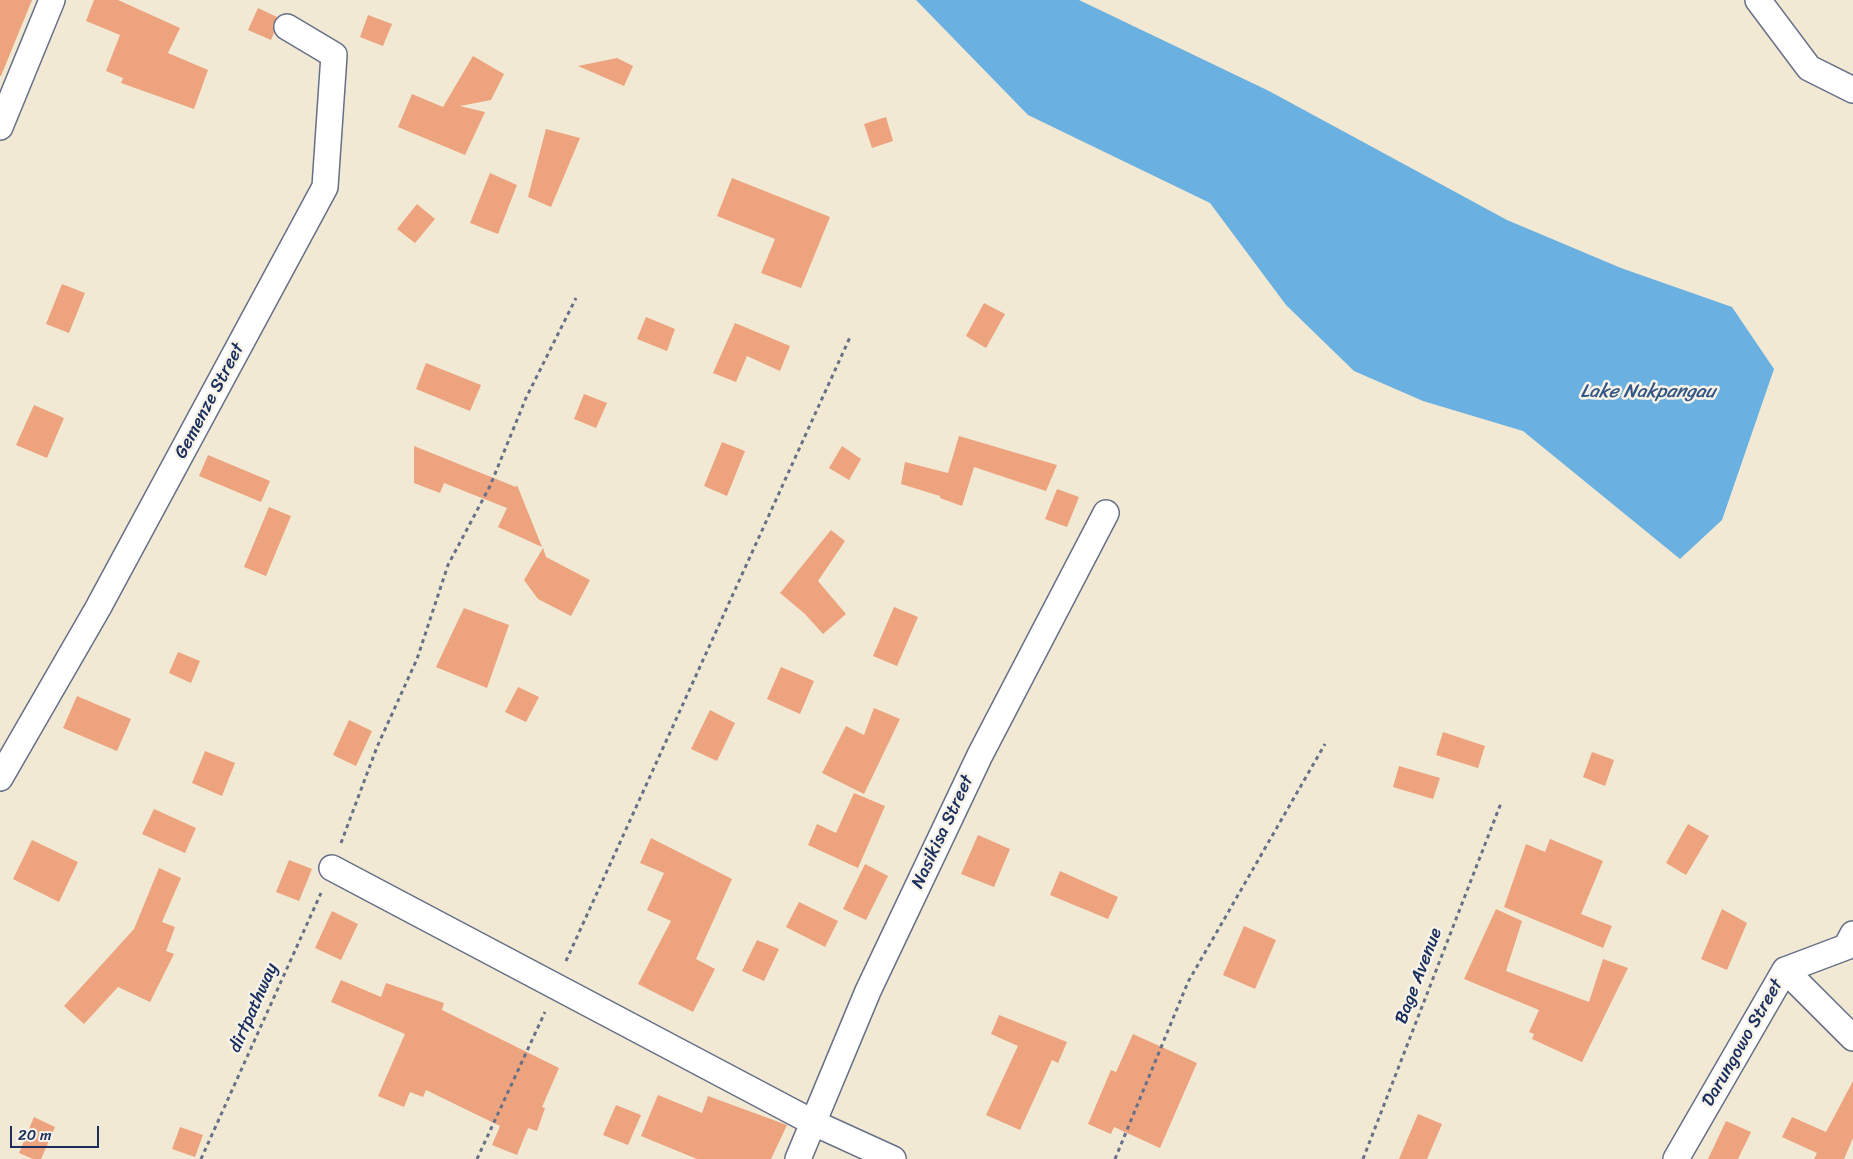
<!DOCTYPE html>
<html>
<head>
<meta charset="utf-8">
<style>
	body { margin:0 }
	#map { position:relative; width:1853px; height:1159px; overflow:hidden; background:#f2e9d4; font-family:Sriracha,sans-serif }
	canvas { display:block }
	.scale { position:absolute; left:10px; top:1126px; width:89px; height:22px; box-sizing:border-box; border:2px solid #1b2f5e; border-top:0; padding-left:6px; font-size:15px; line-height:18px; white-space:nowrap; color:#1b2f5e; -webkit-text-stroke:4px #f7f3e8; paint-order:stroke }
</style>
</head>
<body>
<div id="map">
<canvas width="1853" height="1159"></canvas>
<div class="scale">20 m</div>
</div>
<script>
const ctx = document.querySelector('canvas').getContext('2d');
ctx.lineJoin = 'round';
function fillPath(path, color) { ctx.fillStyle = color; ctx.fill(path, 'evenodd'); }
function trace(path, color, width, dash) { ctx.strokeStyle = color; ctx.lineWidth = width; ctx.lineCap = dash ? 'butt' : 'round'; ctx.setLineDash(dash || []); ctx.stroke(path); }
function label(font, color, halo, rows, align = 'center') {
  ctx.font = font + ' Sriracha,sans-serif'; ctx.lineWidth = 5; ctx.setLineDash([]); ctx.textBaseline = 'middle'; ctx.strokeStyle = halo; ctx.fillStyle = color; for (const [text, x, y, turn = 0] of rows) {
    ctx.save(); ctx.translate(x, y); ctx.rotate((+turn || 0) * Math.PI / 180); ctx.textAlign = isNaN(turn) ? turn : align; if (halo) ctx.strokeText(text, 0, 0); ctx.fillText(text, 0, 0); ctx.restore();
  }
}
fillPath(new Path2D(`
	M 916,0 L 1079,0 L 1269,91 L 1507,220 L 1621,268 L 1732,307 L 1774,369 L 1722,520 L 1680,559 L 1523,431 L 1423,401 L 1354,371 L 1286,305 L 1210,203 L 1028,115 Z`), '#6ab0e0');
fillPath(new Path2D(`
	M 0,0 L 32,0 L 1,76 L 0,76 Z
	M 94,0 L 118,0 L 180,28 L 168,53 L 208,70 L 194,109 L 121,83 L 123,78 L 106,71 L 120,35 L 86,21 Z
	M 258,8 L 277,17 L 273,26 L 274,33 L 271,40 L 248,30 Z
	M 368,15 L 392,24 L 383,46 L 360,37 Z
	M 473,56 L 504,74 L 491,100 L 460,106 L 485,112 L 465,155 L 398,127 L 412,94 L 443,107 Z
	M 617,58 L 633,66 L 624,86 L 578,66 Z
	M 886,117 L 893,141 L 872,148 L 864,124 Z
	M 546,129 L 580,138 L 551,207 L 528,197 Z
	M 490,173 L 517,185 L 498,234 L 470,223 Z
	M 732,178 L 830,217 L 801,288 L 761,273 L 775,239 L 717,216 Z
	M 417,204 L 435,219 L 415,243 L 397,229 Z
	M 62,284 L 85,293 L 69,333 L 46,324 Z
	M 984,303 L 1005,314 L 986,348 L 966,336 Z
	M 646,317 L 675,329 L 667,351 L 637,339 Z
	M 735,323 L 790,346 L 780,371 L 747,356 L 736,382 L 713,373 Z
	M 426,363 L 481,385 L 470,411 L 416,389 Z
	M 584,394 L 607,403 L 596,428 L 574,419 Z
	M 34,405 L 64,418 L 47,458 L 16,445 Z
	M 959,436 L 1057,465 L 1046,491 L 974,467 L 962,506 L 940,498 L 940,496 L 901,484 L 905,462 L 948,473 Z
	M 722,442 L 745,451 L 727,496 L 704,486 Z
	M 414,446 L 516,487 L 517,485 L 542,547 L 498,527 L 507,508 L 444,483 L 440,493 L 414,483 Z
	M 842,446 L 861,459 L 849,480 L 829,468 Z
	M 208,455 L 270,481 L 261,502 L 199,476 Z
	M 1057,489 L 1079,497 L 1067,527 L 1045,519 Z
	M 269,507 L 291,516 L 266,576 L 244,567 Z
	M 831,530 L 845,541 L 818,581 L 846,614 L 823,634 L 805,614 L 780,593 Z
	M 543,548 L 546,557 L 590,580 L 571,616 L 538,599 L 524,580 Z
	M 894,607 L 918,617 L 897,666 L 873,656 Z
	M 464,608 L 509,625 L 487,688 L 436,667 Z
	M 178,652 L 200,661 L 191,683 L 169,673 Z
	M 781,667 L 814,681 L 800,714 L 767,699 Z
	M 518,687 L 539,697 L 526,722 L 505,712 Z
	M 77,696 L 131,719 L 117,751 L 63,728 Z
	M 874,708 L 900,719 L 864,794 L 822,773 L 846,726 L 864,735 Z
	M 710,710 L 735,723 L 717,761 L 691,749 Z
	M 349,720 L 372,731 L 356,766 L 333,755 Z
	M 1443,732 L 1485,746 L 1478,768 L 1436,755 Z
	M 205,751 L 235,763 L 222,796 L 192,783 Z
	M 1592,752 L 1614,760 L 1605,786 L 1583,777 Z
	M 1399,766 L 1440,778 L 1433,799 L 1393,787 Z
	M 854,793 L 885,806 L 858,868 L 808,845 L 817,824 L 836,833 Z
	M 154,809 L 196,828 L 185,853 L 142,834 Z
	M 1688,824 L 1709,836 L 1686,875 L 1666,863 Z
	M 978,835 L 1010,849 L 994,887 L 961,874 Z
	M 651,838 L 732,879 L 696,959 L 715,969 L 693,1012 L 638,984 L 671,921 L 647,910 L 664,873 L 640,863 Z
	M 1550,839 L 1603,861 L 1581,914 L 1612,926 L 1603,948 L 1504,907 L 1526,844 L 1545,852 Z
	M 32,840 L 78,862 L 59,902 L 13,879 Z
	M 289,860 L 312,869 L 299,901 L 276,892 Z
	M 865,864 L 888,876 L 866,920 L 843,909 Z
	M 159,868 L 181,878 L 162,922 L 175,927 L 166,951 L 174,954 L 150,1002 L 118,987 L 84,1024 L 64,1006 L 134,929 Z
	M 1060,871 L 1118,897 L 1108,919 L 1050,895 Z
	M 799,902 L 838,921 L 825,947 L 786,927 Z
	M 1496,909 L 1522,921 L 1506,971 L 1589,1002 L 1603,959 L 1628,968 L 1582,1062 L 1532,1039 L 1534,1034 L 1529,1032 L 1539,1010 L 1464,979 Z
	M 1722,909 L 1747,923 L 1727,970 L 1701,959 Z
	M 332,911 L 358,924 L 341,960 L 315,948 Z
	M 1244,926 L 1276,940 L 1255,989 L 1223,975 Z
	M 757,940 L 779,949 L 764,981 L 742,971 Z
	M 341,980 L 381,997 L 386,983 L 444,1003 L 442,1010 L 559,1068 L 542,1107 L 545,1108 L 537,1131 L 528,1128 L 517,1155 L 492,1145 L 500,1126 L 426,1090 L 423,1097 L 410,1092 L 404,1107 L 378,1096 L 405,1034 L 331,1002 Z
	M 999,1015 L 1067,1042 L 1058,1063 L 1052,1060 L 1020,1130 L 986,1115 L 1018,1046 L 991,1034 Z
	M 1133,1034 L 1197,1063 L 1160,1148 L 1114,1127 L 1111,1134 L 1088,1124 L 1111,1070 L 1116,1072 Z
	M 1853,1081 L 1853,1138 L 1844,1159 L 1814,1159 L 1817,1153 L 1782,1137 L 1792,1117 L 1826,1132 Z
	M 658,1095 L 702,1113 L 708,1096 L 787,1125 L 771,1159 L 697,1159 L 641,1136 Z
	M 616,1105 L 641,1115 L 628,1145 L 603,1135 Z
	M 1418,1114 L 1442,1124 L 1427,1159 L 1399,1159 Z
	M 34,1117 L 55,1127 L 41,1159 L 33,1159 L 19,1153 Z
	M 1726,1121 L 1751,1132 L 1738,1159 L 1708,1159 Z
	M 180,1127 L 203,1135 L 195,1157 L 172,1149 Z`), '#eca37e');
const street = new Path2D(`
	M 1758,0 L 1809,68 L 1853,90
	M 0,127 L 52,0
	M 0,778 L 98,608 L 325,187 L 334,55 L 287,27
	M 332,868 L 814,1123 L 893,1159
	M 1785,970 L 1853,1038
	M 798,1159 L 868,991 L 980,755 L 1106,513
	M 1676,1159 L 1785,970 L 1846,947 L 1853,934`);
trace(street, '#667087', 28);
trace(new Path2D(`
	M 341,843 L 377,747 L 417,659 L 448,565 L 490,486 L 526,398 L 576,298
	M 566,961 L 851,335
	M 201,1159 L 321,893
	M 477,1159 L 545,1012
	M 1115,1159 L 1188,982 L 1325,744
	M 1363,1159 L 1501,803`), '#667087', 3, [4, 4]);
trace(street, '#fff', 25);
label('18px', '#1b2f5e', '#f7f3e8', [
	["Gemenze Street",210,401,-62],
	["Nasikisa Street",943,832,-65],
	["Bage Avenue",1419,976,-69],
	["dirtpathway",254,1008,-66],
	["Darungowo Street",1743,1043,-60]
]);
label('italic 19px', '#335685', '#f7f3e8', [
	["Lake Nakpangau",1648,392]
]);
</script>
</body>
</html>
